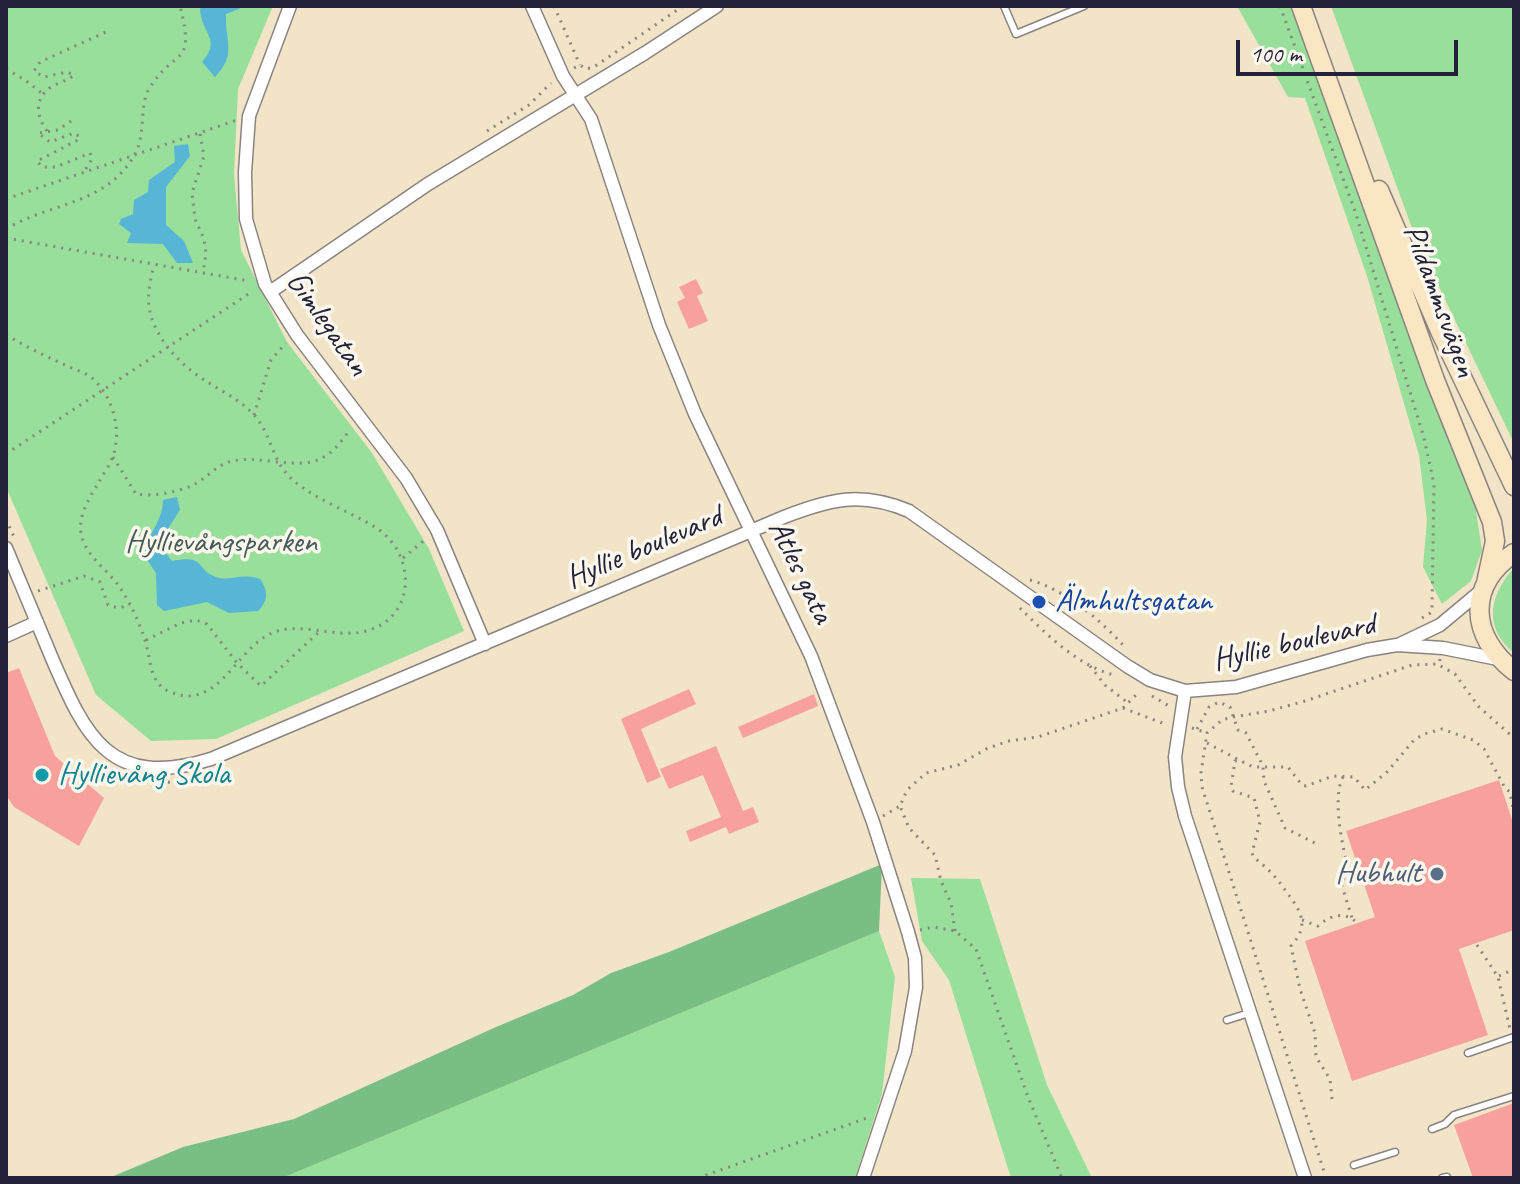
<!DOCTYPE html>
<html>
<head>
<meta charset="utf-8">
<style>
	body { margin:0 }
	#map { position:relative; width:1520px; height:1184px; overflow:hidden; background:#f2e4c7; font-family:Caveat,sans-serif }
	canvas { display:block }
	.frame { position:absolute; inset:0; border:8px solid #22223b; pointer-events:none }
	.scale { position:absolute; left:1236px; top:40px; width:222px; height:36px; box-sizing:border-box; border:4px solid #22223b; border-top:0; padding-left:10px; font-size:24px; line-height:28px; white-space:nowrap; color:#22223b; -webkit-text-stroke:6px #fbf7ec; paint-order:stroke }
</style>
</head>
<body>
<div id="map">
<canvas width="1520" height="1184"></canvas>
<div class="frame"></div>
<div class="scale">100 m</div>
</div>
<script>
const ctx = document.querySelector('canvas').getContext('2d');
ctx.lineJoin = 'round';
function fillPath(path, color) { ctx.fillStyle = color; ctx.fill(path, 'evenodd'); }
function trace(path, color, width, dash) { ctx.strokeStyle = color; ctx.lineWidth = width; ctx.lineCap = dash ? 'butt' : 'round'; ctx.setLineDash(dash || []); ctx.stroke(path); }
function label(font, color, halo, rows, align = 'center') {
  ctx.font = font + ' Caveat,sans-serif'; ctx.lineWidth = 7; ctx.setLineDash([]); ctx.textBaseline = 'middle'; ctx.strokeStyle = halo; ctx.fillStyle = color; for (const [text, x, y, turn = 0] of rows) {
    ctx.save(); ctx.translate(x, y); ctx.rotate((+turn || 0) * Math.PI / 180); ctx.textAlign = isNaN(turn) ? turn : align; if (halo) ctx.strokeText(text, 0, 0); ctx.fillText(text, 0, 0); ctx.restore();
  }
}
fillPath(new Path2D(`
	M 6,6 L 273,6 L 238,89 L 234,174 L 241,250 L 287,342 L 372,453 L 429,549 L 464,631 L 216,739 L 151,741 L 96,695 L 6,487 Z
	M 1237,6 L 1290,6 L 1475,505 L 1482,550 L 1471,581 L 1442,604 L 1423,567 L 1427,520 L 1419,455 L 1367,276 L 1305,98 L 1288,97 Z
	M 1331,6 L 1514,6 L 1514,443 L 1416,239 Z
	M 1514,568 L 1514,653 C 1483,628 1489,595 1514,568 Z
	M 911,878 L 980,879 L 1047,1085 L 1092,1178 L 1011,1178 L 949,980 L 922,941 Z
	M 879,931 L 895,977 L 882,1094 L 855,1178 L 282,1178 Z`), '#97df9a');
fillPath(new Path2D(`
	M 882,864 L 879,931 L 282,1178 L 109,1178 L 183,1147 L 294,1119 L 496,1027 L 573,995 L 611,973 L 669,952 Z`), '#79be82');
fillPath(new Path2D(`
	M 200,6 L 246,6 L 226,14 C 225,42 237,54 215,77 L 202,62 C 223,38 200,35 200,6 Z
	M 188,144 L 190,156 L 166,187 L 166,225 L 184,241 L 193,263 L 177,263 L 163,244 L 127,243 L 131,233 L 119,224 L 121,219 L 133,214 L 134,200 L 148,192 L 149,180 L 175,162 L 174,146 Z
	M 177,497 L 180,510 L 169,527 L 165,552 L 172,561 C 207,554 195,570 216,577 C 230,582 241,572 260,579 C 268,591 269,600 258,611 L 229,613 L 207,602 L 164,611 L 157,605 L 156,573 L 144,555 C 147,535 163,521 163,500 Z`), '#57b5d5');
fillPath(new Path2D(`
	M 696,279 L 703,293 L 697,296 L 708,321 L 689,329 L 677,302 L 685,298 L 679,287 Z
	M 19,668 L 55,756 L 104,798 L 79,846 L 14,807 L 6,795 L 6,673 Z
	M 689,689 L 696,704 L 641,729 L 661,777 L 647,783 L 621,719 Z
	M 814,694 L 818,706 L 743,738 L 738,727 Z
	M 716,746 L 743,811 L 753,807 L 759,822 L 729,834 L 726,827 L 690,842 L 686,831 L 721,817 L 703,775 L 669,789 L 660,769 Z
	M 1499,780 L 1514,826 L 1514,930 L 1459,949 L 1488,1035 L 1352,1081 L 1305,941 L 1375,917 L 1346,831 Z
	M 1514,1103 L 1514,1178 L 1473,1178 L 1454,1125 Z`), '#f7a09c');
const lane = new Path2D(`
	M 1004,6 L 1016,34 L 1084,6
	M 1227,1020 L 1249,1013
	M 1468,1053 L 1514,1037
	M 1432,1129 L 1445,1124 L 1454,1115 L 1514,1096
	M 1354,1165 L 1395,1152
	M 1442,1178 L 1447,1177`);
const street = new Path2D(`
	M 290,6 L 249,116 L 245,172 L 246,219 L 265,284 L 297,335 L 406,478 L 437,530 L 485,644
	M 532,6 L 563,76 L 591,119 L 659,325 L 695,414 L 811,656 L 873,822 L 908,932 L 915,958 L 916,987 L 905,1051 L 863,1178
	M 270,292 L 428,184 L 645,53 L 717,6
	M 6,548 C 21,584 36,620 51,656 C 86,738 110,790 211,759 L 784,517 C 830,499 861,491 909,511 L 1127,666 L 1150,680 L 1185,691 L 1236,687 L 1367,650 L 1397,645 L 1443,648 L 1498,659
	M 6,636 L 37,622
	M 1398,645 L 1440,625 L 1482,590
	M 1185,691 L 1175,757 L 1178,787 L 1185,816 L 1305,1178`);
const secondary = new Path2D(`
	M 1301,6 L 1435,380 L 1492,522 L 1495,541 L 1486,583
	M 1379,190 L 1440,331 L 1514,486
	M 1514,553 C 1466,586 1470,637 1514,671`);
trace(lane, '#8a8381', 9);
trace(street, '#8a8381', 15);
trace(secondary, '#8a8381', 21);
trace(new Path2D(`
	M 554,6 L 580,65
	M 1280,6 L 1356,214 L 1424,438 L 1434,484 L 1432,610
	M 574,68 L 580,65 L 586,69 L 594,67 L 683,6
	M 6,69 L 25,80 L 43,94
	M 71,121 L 58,130 L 38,133 L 50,142 L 74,133 L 80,137 L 76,141 L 37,161 L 42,167 L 56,167 L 90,153 L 92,159 L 85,170
	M 47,131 C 36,117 34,98 51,87 C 59,82 67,81 74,75 L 67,72 L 44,77 L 34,71 L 40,62 L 106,32
	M 487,131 L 529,105 L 551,83
	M 200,134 L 204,156 L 192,193 L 195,219 L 204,239 L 206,253 L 203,273
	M 6,199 L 237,120
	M 6,229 C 51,202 107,205 135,154 C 146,134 139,106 149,89 C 175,46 196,69 180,6
	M 6,238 L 249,281
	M 6,335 C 25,346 45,356 65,365 C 73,369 85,372 92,378 C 113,396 122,430 113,456 C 110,465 103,474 99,482 C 90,497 78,515 81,533 C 85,556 106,568 119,586 C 132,606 143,629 148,652 C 151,668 153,685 170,692 C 219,712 235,649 272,633 C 299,621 333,638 362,632 C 417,621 418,554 375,527 C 349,511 306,496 287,474 C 272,457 270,433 255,416 C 242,401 223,392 206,381 C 180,365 154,338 149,307 C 147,293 151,278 154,265
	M 254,415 L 271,360 L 286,343
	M 6,454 L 253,291
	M 113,457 L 136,494 C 152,497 176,492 191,486 C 206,480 216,464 233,461 C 259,455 297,470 320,459 C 333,453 343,440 350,429
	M 6,519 L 15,539
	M 403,558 L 427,538
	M 1030,580 C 1066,590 1099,619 1124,646
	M 38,591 L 84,576 L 100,582 L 108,605 L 118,608 L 130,605
	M 1020,608 C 1046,634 1078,666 1114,675
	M 1422,618 L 1432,612
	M 146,640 L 181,623 L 196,620 L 207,624 L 237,663 L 261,686 L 319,632
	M 1440,659 L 1439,665 L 1455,674 L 1479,707 L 1514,738
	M 1090,666 L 1105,685 L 1128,703
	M 1152,696 L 1169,706
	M 1123,708 L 1140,691
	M 1192,728 L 1207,733
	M 1197,729 L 1209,707 L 1219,702 L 1230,707 L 1238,730 L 1246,733 L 1263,766 L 1264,781 L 1285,828 L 1317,844
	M 1207,743 L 1239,760
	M 1343,777 C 1332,797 1342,847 1349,870 L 1341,883 L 1352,918
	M 147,779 L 148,783 L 178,782 L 196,778
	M 883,816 L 900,806
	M 1302,920 L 1318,926 C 1329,916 1343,911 1355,921
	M 920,930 L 934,927 L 955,931 L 976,949 L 1028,1097 L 1062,1178
	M 955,931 L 951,903 L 941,881 L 935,855 L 909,828 L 900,806 L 907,790 L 926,773 L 958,765 L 988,748 L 1009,741 L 1038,737 L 1123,708 L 1165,724
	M 1477,945 L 1498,977 L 1510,1029
	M 1499,976 L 1514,969
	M 1332,1099 L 1330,1079 L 1316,1057 L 1315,1033 L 1300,989 L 1291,946 C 1311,924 1300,910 1285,890 C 1277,878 1267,867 1254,858 L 1252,853 L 1260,822 L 1254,798 L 1233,791 L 1231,787 L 1235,761 L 1239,760 L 1253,767 L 1288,767 L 1302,785 L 1306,786 L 1333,776 L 1354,777 L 1365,790 L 1387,772 L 1414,740 L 1424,734 L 1442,729 L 1473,740 L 1484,749 L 1505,788 L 1510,792 L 1514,813
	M 698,1178 L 867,1118
	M 1326,1178 L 1202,787 L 1201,773 L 1207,733 L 1222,720 L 1233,717 L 1269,711 L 1305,701 L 1412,665 L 1437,664`), '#8a8381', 3, [2, 6]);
trace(lane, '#fff', 6);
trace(street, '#fff', 12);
trace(secondary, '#fbe6c4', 18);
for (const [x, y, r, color] of [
	[1039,602,8,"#1a4fb4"],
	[42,775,8,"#0f9aa8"],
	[1437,874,8,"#5c6f8a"]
]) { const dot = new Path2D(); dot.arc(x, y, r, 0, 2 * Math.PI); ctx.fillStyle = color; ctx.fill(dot); trace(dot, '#fbf7ec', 3); }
label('32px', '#22223b', '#fbf7ec', [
	["Pildammsvägen",1439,301,70],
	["Gimlegatan",327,324,55],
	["Hyllie boulevard",644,548,-23],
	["Atles gata",800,572,64],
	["Hyllie boulevard",1294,643,-13]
]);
label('32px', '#455b58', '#fbf7ec', [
	["Hyllievångsparken",221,543]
]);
label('32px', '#164399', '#fbf7ec', [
	["Älmhultsgatan",1055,602]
], 'left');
label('32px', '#0d838f', '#fbf7ec', [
	["Hyllievång Skola",58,775]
], 'left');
label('32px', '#4e5e75', '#fbf7ec', [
	["Hubhult",1421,874]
], 'right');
</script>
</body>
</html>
